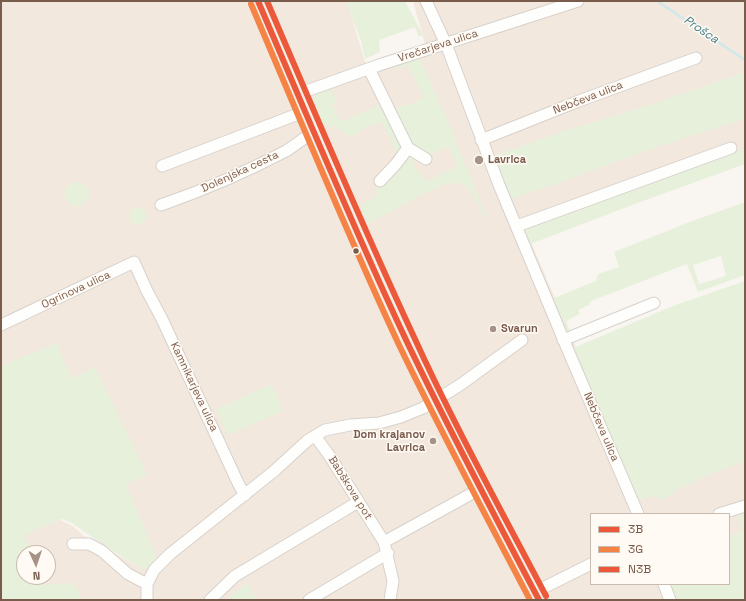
<!DOCTYPE html>
<html>
<head>
<meta charset="utf-8">
<style>
	body { margin:0 }
	#map { position:relative; width:746px; height:601px; overflow:hidden; background:#f9f5f0; font-family:"Space Grotesk",sans-serif }
	canvas { display:block }
	.frame { position:absolute; inset:0; border:2px solid #7a5c4d; pointer-events:none }
	.legend { position:absolute; left:590px; top:513px; width:140px; height:72px; box-sizing:border-box; background:#fffaf3; border:1px solid #cabbb1; margin:0; padding:5px 7px; list-style:none; font-size:12px; color:#7a5c4d }
	.legend li { display:flex; align-items:center; gap:8px; height:20px }
	.legend b { width:20px; border:1px solid #cabbb1 }
	.north { position:absolute; left:16px; top:545px; width:40px; height:40px; box-sizing:border-box; background:#fffaf3; border:1px solid #cabbb1; border-radius:50%; rotate:177deg; font-size:11px; font-weight:700; line-height:16px; text-align:center; color:#7a5c4d }
	.north::after { content:''; display:block; margin:auto; width:14px; height:18px; background:#a69286; clip-path:polygon(50% 0,100% 100%,50% 72%,0 100%) }
</style>
</head>
<body>
<div id="map">
<canvas width="746" height="601"></canvas>
<div class="frame"></div>
<ul class="legend">
<li><b style="height:5px;background:#ec593a"></b>3B</li>
<li><b style="height:5px;background:#f58345"></b>3G</li>
<li><b style="height:5px;background:#ec593a"></b>N3B</li>
</ul>
<div class="north">N</div>
</div>
<script>
const ctx = document.querySelector('canvas').getContext('2d');
ctx.lineJoin = 'round';
function fillPath(path, color) { ctx.fillStyle = color; ctx.fill(path, 'evenodd'); }
function trace(path, color, width, dash) { ctx.strokeStyle = color; ctx.lineWidth = width; ctx.lineCap = dash ? 'butt' : 'round'; ctx.setLineDash(dash || []); ctx.stroke(path); }
function label(font, color, halo, rows, align = 'center') {
  ctx.font = font + ' "Space Grotesk",sans-serif'; ctx.lineWidth = 3; ctx.setLineDash([]); ctx.textBaseline = 'middle'; ctx.strokeStyle = halo; ctx.fillStyle = color; for (const [text, x, y, turn = 0] of rows) {
    ctx.save(); ctx.translate(x, y); ctx.rotate((+turn || 0) * Math.PI / 180); ctx.textAlign = isNaN(turn) ? turn : align; if (halo) ctx.strokeText(text, 0, 0); ctx.fillText(text, 0, 0); ctx.restore();
  }
}
fillPath(new Path2D(`
	M 1,1 L 347,1 L 366,65 L 425,44 L 413,1 L 745,1 L 745,158 L 527,233 L 639,494 L 745,458 L 745,534 L 729,540 L 729,514 L 591,514 L 591,584 L 666,584 L 672,600 L 81,600 L 43,593 L 36,577 L 48,577 L 48,553 L 27,553 L 19,533 L 58,519 L 73,526 L 84,536 L 136,565 L 1,369 Z`), '#f2e8de');
fillPath(new Path2D(`
	M 346,1 L 405,1 L 423,35 L 419,37 L 415,27 L 379,40 L 380,52 L 365,59 L 361,41 Z
	M 419,57 L 442,108 L 487,217 L 484,218 L 478,203 L 467,187 L 458,183 L 445,184 L 419,196 L 368,224 L 360,206 L 378,195 L 376,189 L 409,155 L 413,155 C 415,161 413,164 417,171 L 421,171 L 426,182 L 455,167 L 457,163 L 449,146 L 430,155 L 412,145 L 401,125 L 396,107 L 414,103 L 424,97 L 412,74 L 406,65 L 396,69 L 394,65 Z
	M 745,72 L 745,119 C 665,142 588,173 509,200 L 491,157 L 564,131 L 644,107 Z
	M 329,87 L 337,101 L 332,104 L 341,122 L 381,104 L 404,144 L 398,159 L 395,150 L 382,122 L 369,126 L 352,136 L 347,135 L 335,127 L 324,126 L 313,99 L 313,94 Z
	M 745,148 L 745,164 L 632,205 L 528,245 L 521,228 Z
	M65 194a12 12 0 1 1 24 0a12 12 0 1 1-24 0Z
	M 745,202 L 745,275 L 698,292 L 687,264 L 591,301 L 589,305 L 578,310 L 580,314 L 566,321 L 571,334 L 565,336 L 549,300 L 596,281 L 598,274 L 619,267 L 614,252 L 687,223 ZM 721,256 L 726,276 L 699,284 L 693,265 Z
	M129 216a9 9 0 1 1 18 0a9 9 0 1 1-18 0Z
	M 745,281 L 745,461 L 713,473 L 674,491 L 675,493 L 659,500 L 657,495 L 637,501 L 572,353 L 573,348 L 673,306 Z
	M 57,343 L 72,379 L 95,367 L 147,475 L 126,485 L 157,557 L 150,567 L 144,570 L 105,546 L 72,523 L 62,519 L 24,535 L 32,553 L 24,553 L 24,577 L 42,577 L 46,585 L 74,583 L 82,600 L 1,600 L 1,366 Z
	M 272,384 L 283,411 L 227,435 L 216,409 Z
	M 745,505 L 745,600 L 673,600 L 667,584 L 729,584 L 729,536 L 743,531 L 736,513 Z
	M 248,584 L 257,600 L 227,600 L 233,593 Z`), '#e7f0db');
trace(new Path2D(`
	M 657,1 L 745,60`), '#d0e8ea', 2.5);
const street = new Path2D(`
	M 426,1 L 446,44 L 499,185 L 567,348 L 638,514
	M 369,69 L 408,148 L 426,159
	M 298,94 L 379,65 L 578,1
	M 481,140 L 579,101 L 696,58
	M 162,166 L 306,111
	M 380,181 L 396,164 L 408,148
	M 161,205 C 204,190 246,172 286,151 C 296,145 304,137 315,132
	M 517,226 L 731,148
	M 1,325 L 134,262 L 147,291 L 162,319 L 239,485 L 245,495
	M 563,340 L 654,303
	M 315,436 L 329,455 L 384,542 L 393,581 L 390,600
	M 719,514 L 745,506
	M 384,542 L 480,489
	M 73,544 L 89,544 L 102,551 L 128,574 L 147,584
	M 664,584 L 670,600
	M 535,592 L 591,564
	M 147,600 L 147,584 L 154,570 L 170,554 L 273,472 L 308,440 L 325,430 L 350,425 L 379,423 L 401,417 L 423,408 L 460,385 L 522,340
	M 210,600 L 235,576 L 358,502
	M 309,600 L 388,553`);
const primary = new Path2D(`
	M 258,1 L 353,223 L 407,342 L 455,440 L 539,600`);
trace(street, '#d7d1cb', 13);
trace(primary, '#dad1cc', 19);
trace(street, '#fefefd', 11);
trace(primary, '#f3eee8', 17);
trace(new Path2D(`
	M 258,1 C 307,115 354,230 407,342 C 449,430 494,515 539,600`), '#ec593a', 6);
trace(new Path2D(`
	M 251,4 C 300,119 347,234 400,347 C 441,432 486,516 530,600`), '#f58345', 6);
trace(new Path2D(`
	M 267,1 C 315,113 362,226 414,337 C 454,425 501,510 546,596`), '#ec593a', 6);
for (const [x, y, r, color] of [
	[479,160,5,"#a69286"],
	[356,251,3.5,"#7a5c4d"],
	[493,329,4,"#a69286"],
	[433,441,4,"#a69286"]
]) { const dot = new Path2D(); dot.arc(x, y, r, 0, 2 * Math.PI); ctx.fillStyle = color; ctx.fill(dot); trace(dot, '#fffaf3', 1.5); }
label('11px', '#7a5c4d', '#fffaf3', [
	["Vrečarjeva ulica",438,46,-18],
	["Nebčeva ulica",588,98,-21],
	["Dolenjska cesta",240,172,-25],
	["Ogrinova ulica",76,290,-25],
	["Kamnikarjeva ulica",194,387,65],
	["Nebčeva ulica",601,427,67],
	["Babškova pot",350,488,58]
]);
label('bold 11px', '#7a5c4d', '#fffaf3', [
	["Lavrica",488,160],
	["Svarun",501,329],
	["Dom krajanov",425,435,"right"],
	["Lavrica",425,448,"right"]
], 'left');
label('italic 12px', '#437c86', '#fffaf3', [
	["Prošca",701,30,34]
]);
</script>
</body>
</html>
